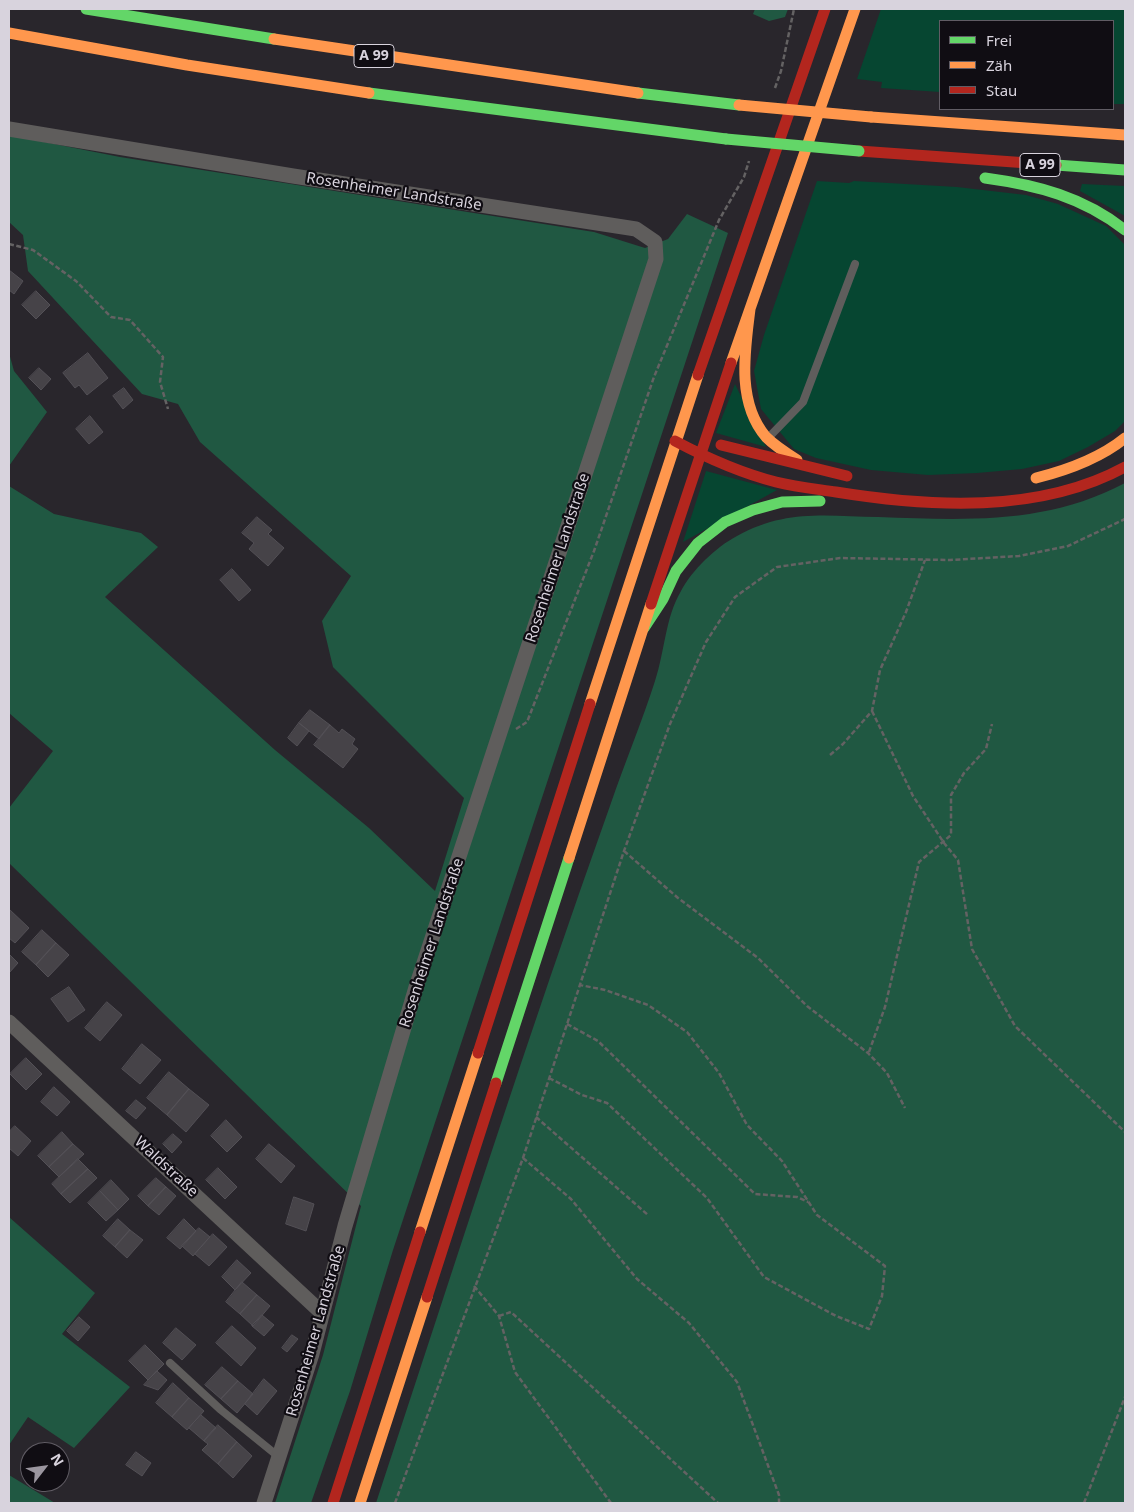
<!DOCTYPE html>
<html>
<head>
<meta charset="utf-8">
<style>
	body { margin:0 }
	#map { position:relative; width:1134px; height:1512px; overflow:hidden; background:#29262c; font-family:"Noto Sans",sans-serif }
	canvas { display:block }
	.frame { position:absolute; inset:0; border:10px solid #d8d3dd; pointer-events:none }
	.legend { position:absolute; left:939px; top:20px; width:175px; height:90px; box-sizing:border-box; background:#100d13; border:1px solid #605c64; margin:0; padding:6px 9px; list-style:none; font-size:15px; color:#d8d3dd }
	.legend li { display:flex; align-items:center; gap:10px; height:25px }
	.legend b { width:25px; border:1px solid #605c64 }
	.north { position:absolute; left:20px; top:1442px; width:50px; height:50px; box-sizing:border-box; background:#100d13; border:1px solid #605c64; border-radius:50%; rotate:60deg; font-size:14px; font-weight:700; line-height:20px; text-align:center; color:#d8d3dd }
	.north::after { content:''; display:block; margin:auto; width:18px; height:22px; background:#9b969f; clip-path:polygon(50% 0,100% 100%,50% 72%,0 100%) }
</style>
</head>
<body>
<div id="map">
<canvas width="1134" height="1512"></canvas>
<div class="frame"></div>
<ul class="legend">
<li><b style="height:6px;background:#63d668"></b>Frei</li>
<li><b style="height:6px;background:#ff974d"></b>Zäh</li>
<li><b style="height:6px;background:#b3261e"></b>Stau</li>
</ul>
<div class="north">N</div>
</div>
<script>
const ctx = document.querySelector('canvas').getContext('2d');
ctx.lineJoin = 'round';
function fillPath(path, color) { ctx.fillStyle = color; ctx.fill(path, 'evenodd'); }
function trace(path, color, width, dash) { ctx.strokeStyle = color; ctx.lineWidth = width; ctx.lineCap = dash ? 'butt' : 'round'; ctx.setLineDash(dash || []); ctx.stroke(path); }
function label(font, color, halo, rows, align = 'center') {
  ctx.font = font + ' "Noto Sans",sans-serif'; ctx.lineWidth = 4.5; ctx.setLineDash([]); ctx.textBaseline = 'middle'; ctx.strokeStyle = halo; ctx.fillStyle = color; for (const [text, x, y, turn = 0] of rows) {
    ctx.save(); ctx.translate(x, y); ctx.rotate((+turn || 0) * Math.PI / 180); ctx.textAlign = isNaN(turn) ? turn : align; if (halo) ctx.strokeText(text, 0, 0); ctx.fillText(text, 0, 0); ctx.restore();
  }
}
fillPath(new Path2D(`
	M 881,9 L 1125,9 L 1125,104 L 1113,104 L 1113,21 L 940,21 L 940,92 L 881,88 L 882,82 L 857,79 Z
	M 817,181 L 849,183 L 854,181 L 957,187 L 1026,195 L 1058,204 L 1106,226 L 1125,245 L 1125,421 L 1115,431 L 1088,447 L 1059,461 L 1022,469 L 977,473 L 928,475 L 871,470 L 816,458 L 794,449 L 761,409 L 754,371 L 764,335 Z
	M 1082,184 L 1125,186 L 1125,216 L 1080,191 Z
	M 735,384 L 766,447 L 716,433 Z
	M 706,471 L 777,490 L 683,542 Z`), '#064631');
fillPath(new Path2D(`
	M 755,9 L 788,9 L 785,17 L 769,21 L 753,14 Z
	M 9,135 L 120,157 L 594,232 L 645,248 L 668,239 L 687,214 L 728,233 L 393,1250 L 350,1391 L 311,1503 L 275,1503 L 323,1355 L 361,1206 L 9,863 L 9,808 L 53,751 L 9,713 L 9,486 L 54,514 L 141,533 L 158,547 L 105,597 L 275,750 L 369,828 L 435,891 L 464,798 L 333,667 L 322,621 L 351,576 L 200,442 L 178,404 L 142,394 L 28,271 L 23,235 L 9,222 Z
	M 9,353 L 14,371 L 47,412 L 9,466 Z
	M 1125,483 L 1125,1503 L 376,1503 C 453,1270 528,1035 611,803 C 625,762 642,722 655,681 C 665,651 665,618 681,591 C 692,570 716,547 737,536 C 785,509 826,516 878,517 C 965,520 1046,525 1125,483 Z
	M 9,1217 L 95,1293 L 62,1334 L 130,1387 L 74,1448 L 28,1417 L 9,1445 Z
	M 9,1475 L 55,1503 L 9,1503 Z`), '#205842');
const building = new Path2D(`
	M 9,270 L 23,281 L 14,294 L 9,290 Z
	M 36,291 L 50,305 L 36,319 L 22,305 Z
	M 88,353 L 108,378 L 87,395 L 79,385 L 75,388 L 63,373 Z
	M 39,368 L 51,379 L 41,390 L 29,378 Z
	M 124,388 L 133,400 L 123,409 L 113,396 Z
	M 90,416 L 103,432 L 89,444 L 76,429 Z
	M 257,517 L 272,530 L 268,534 L 284,548 L 268,566 L 249,549 L 254,543 L 242,533 Z
	M 232,569 L 251,590 L 239,601 L 220,580 Z
	M 310,710 L 330,725 L 319,739 L 299,723 Z
	M 299,723 L 309,731 L 297,746 L 288,738 Z
	M 330,725 L 339,733 L 342,729 L 355,739 L 352,744 L 358,749 L 343,768 L 314,745 Z
	M 9,909 L 29,928 L 15,943 L 9,938 Z
	M 42,930 L 56,943 L 36,965 L 22,952 Z
	M 56,943 L 69,955 L 48,977 L 36,965 Z
	M 9,954 L 18,963 L 9,973 Z
	M 69,987 L 85,1010 L 68,1022 L 51,999 Z
	M 107,1002 L 122,1015 L 100,1041 L 85,1028 Z
	M 142,1044 L 161,1060 L 140,1084 L 122,1069 Z
	M 26,1058 L 42,1074 L 26,1090 L 10,1074 Z
	M 169,1072 L 189,1089 L 167,1115 L 147,1098 Z
	M 54,1087 L 70,1102 L 57,1116 L 41,1102 Z
	M 189,1089 L 209,1105 L 186,1132 L 167,1115 Z
	M 136,1100 L 146,1108 L 136,1119 L 126,1111 Z
	M 226,1120 L 242,1137 L 227,1152 L 211,1136 Z
	M 15,1126 L 31,1141 L 18,1156 L 9,1148 L 9,1132 Z
	M 62,1132 L 73,1144 L 49,1167 L 38,1156 Z
	M 173,1134 L 182,1142 L 172,1153 L 163,1144 Z
	M 73,1144 L 84,1154 L 59,1177 L 49,1167 Z
	M 269,1144 L 295,1166 L 281,1183 L 256,1159 Z
	M 78,1159 L 88,1169 L 61,1194 L 52,1184 Z
	M 218,1168 L 237,1187 L 225,1199 L 206,1180 Z
	M 88,1169 L 97,1178 L 70,1203 L 61,1194 Z
	M 156,1178 L 166,1187 L 148,1206 L 138,1196 Z
	M 111,1180 L 129,1199 L 118,1210 L 100,1191 Z
	M 166,1187 L 176,1196 L 159,1215 L 148,1206 Z
	M 100,1191 L 118,1210 L 106,1221 L 88,1203 Z
	M 294,1197 L 314,1204 L 306,1231 L 286,1224 Z
	M 118,1219 L 130,1230 L 115,1247 L 103,1236 Z
	M 184,1219 L 196,1231 L 180,1249 L 167,1238 Z
	M 199,1228 L 210,1237 L 193,1256 L 182,1246 Z
	M 130,1230 L 143,1240 L 127,1258 L 115,1247 Z
	M 213,1234 L 227,1247 L 209,1266 L 195,1254 Z
	M 237,1260 L 251,1273 L 235,1290 L 222,1277 Z
	M 242,1282 L 257,1295 L 240,1314 L 226,1302 Z
	M 257,1295 L 270,1306 L 253,1326 L 240,1314 Z
	M 262,1315 L 274,1325 L 264,1336 L 252,1326 Z
	M 79,1317 L 90,1327 L 78,1341 L 67,1331 Z
	M 232,1326 L 256,1348 L 241,1366 L 216,1343 Z
	M 176,1328 L 196,1345 L 182,1360 L 163,1343 Z
	M 292,1335 L 298,1339 L 287,1352 L 282,1348 Z
	M 145,1345 L 164,1364 L 148,1380 L 129,1361 Z
	M 222,1367 L 238,1381 L 221,1399 L 205,1385 Z
	M 157,1371 L 167,1380 L 158,1390 L 144,1385 Z
	M 264,1379 L 277,1391 L 257,1415 L 245,1404 Z
	M 238,1381 L 253,1394 L 237,1413 L 221,1399 Z
	M 173,1383 L 189,1398 L 172,1417 L 156,1403 Z
	M 189,1398 L 204,1411 L 187,1430 L 172,1417 Z
	M 201,1415 L 216,1428 L 204,1441 L 189,1428 Z
	M 218,1425 L 237,1442 L 218,1464 L 202,1450 L 208,1444 L 204,1441 Z
	M 237,1442 L 252,1456 L 233,1478 L 218,1464 Z
	M 136,1452 L 151,1463 L 142,1476 L 126,1465 Z`);
fillPath(building, '#464348');
trace(building, '#535056', 1);
trace(new Path2D(`
	M 775,88 L 781,71 L 794,9
	M 9,244 L 33,250 L 76,281 L 111,317 L 130,320 L 163,357 L 160,382 L 168,409
	M 872,711 L 913,796 L 944,843 L 958,860 L 972,949 L 1015,1026 L 1125,1132
	M 516,729 L 527,722 L 594,551 L 654,377 L 719,220 L 744,177 L 749,161
	M 830,755 L 843,744 L 872,711 L 880,670 L 906,612 L 925,560
	M 624,851 L 678,898 L 758,958 L 807,1006 L 868,1053 L 887,1073 L 905,1108
	M 567,1024 L 598,1041 L 755,1194 L 797,1197 L 808,1202
	M 869,1052 L 885,1007 L 919,862 L 951,835 L 951,795 L 964,773 L 986,749 L 992,724
	M 549,1078 L 582,1095 L 607,1103 L 707,1198 L 764,1277 L 836,1316 L 869,1329 L 882,1296 L 885,1266 L 817,1215 L 782,1161 L 747,1125 L 719,1073 L 687,1032 L 648,1005 L 605,990 L 580,985
	M 536,1117 L 648,1215
	M 523,1158 L 571,1199 L 637,1279 L 689,1323 L 737,1382 L 779,1495 L 779,1503
	M 474,1286 L 499,1316 L 515,1372 L 611,1503
	M 499,1316 L 511,1312 L 718,1503
	M 395,1503 L 523,1158 L 624,851 L 670,724 L 706,642 L 735,597 L 777,567 L 840,558 L 950,560 L 1019,556 L 1068,546 L 1125,519
	M 1084,1503 L 1125,1397`), '#646263', 2.5, [5, 2.5]);
trace(new Path2D(`
	M 771,435 L 803,402 L 855,264
	M 170,1363 L 221,1410 L 279,1457`), '#5f5d5c', 8);
trace(new Path2D(`
	M 9,129 L 293,176 L 636,229 L 655,242 L 656,259 L 417,984 L 345,1226 L 312,1354 L 264,1503
	M 9,1022 L 322,1313`), '#5f5d5c', 15);
trace(new Path2D(`
	M 86,9 L 274,39
	M 369,93 L 726,139
	M 638,93 L 739,105
	M 1056,165 L 1125,170
	M 985,178 C 1037,185 1083,197 1125,230
	M 644,628 L 663,599 L 676,571 L 698,543 L 725,522 L 753,510 L 782,502 L 820,501
	M 496,1083 L 569,858`), '#63d668', 11);
trace(new Path2D(`
	M 9,33 L 187,65 L 369,93
	M 274,39 L 638,93
	M 871,117 L 1125,135
	M 750,309 C 745,350 736,402 766,437 C 775,446 786,453 797,460
	M 731,363 L 855,9
	M 1036,478 C 1068,470 1099,459 1125,438
	M 590,704 L 698,375
	M 569,858 L 651,604
	M 420,1232 L 478,1053
	M 360,1503 L 427,1297`), '#ff974d', 11);
trace(new Path2D(`
	M 859,151 L 1056,165
	M 698,375 L 825,9
	M 675,441 C 707,458 741,473 776,482 C 796,487 816,489 836,492 C 929,507 1039,514 1125,467
	M 721,445 L 847,476
	M 651,604 L 731,363
	M 478,1053 L 590,704
	M 427,1297 L 496,1083
	M 333,1503 L 420,1232`), '#b3261e', 11);
trace(new Path2D(`
	M 726,139 L 859,151`), '#63d668', 11);
trace(new Path2D(`
	M 739,105 L 871,117`), '#ff974d', 11);
for (const [x, y, w] of [
	[374,56,40],
	[1040,165,40]
]) { const box = new Path2D(); box.roundRect(x - w / 2, y - 11.5, w, 23, 4); ctx.fillStyle = '#100d13'; ctx.fill(box); trace(box, '#d8d3dd', 1); }
label('bold 14px', '#d8d3dd', null, [
	["A 99",374,56],
	["A 99",1040,165]
]);
label('15px', '#d8d3dd', '#100d13', [
	["Rosenheimer Landstraße",394,192,9],
	["Rosenheimer Landstraße",558,558,-72],
	["Rosenheimer Landstraße",432,943,-72],
	["Waldstraße",166,1167,43],
	["Rosenheimer Landstraße",316,1331,-74]
]);
</script>
</body>
</html>
